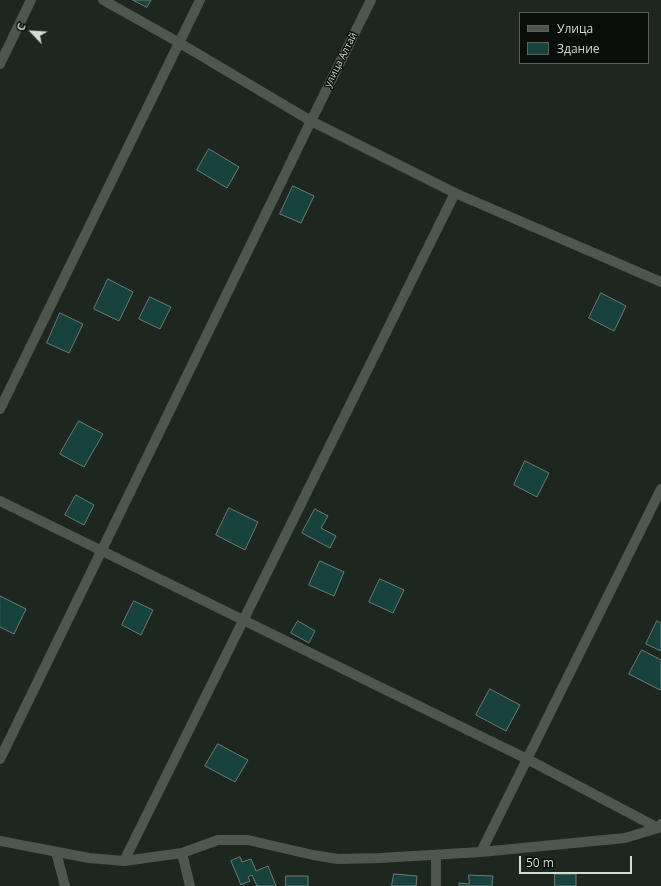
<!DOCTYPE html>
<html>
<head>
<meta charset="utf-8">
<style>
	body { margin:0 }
	#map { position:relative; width:661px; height:886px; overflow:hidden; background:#1d261f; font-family:"Open Sans",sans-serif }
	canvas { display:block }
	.legend { position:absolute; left:519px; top:12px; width:130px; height:52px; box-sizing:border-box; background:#0a0e0b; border:1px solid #5b605c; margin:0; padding:5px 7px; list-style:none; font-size:12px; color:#d4dad5 }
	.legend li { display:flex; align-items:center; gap:8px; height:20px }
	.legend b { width:20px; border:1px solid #5b605c }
	.north { position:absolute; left:12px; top:12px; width:40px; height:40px; -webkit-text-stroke:3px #0a0e0b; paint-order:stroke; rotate:295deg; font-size:11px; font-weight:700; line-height:16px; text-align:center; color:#d4dad5 }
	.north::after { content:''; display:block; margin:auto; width:14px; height:18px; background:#d4dad5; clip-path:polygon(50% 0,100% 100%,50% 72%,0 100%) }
	.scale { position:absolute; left:519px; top:856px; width:113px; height:18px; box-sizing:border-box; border:2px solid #d4dad5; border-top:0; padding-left:5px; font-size:12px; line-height:14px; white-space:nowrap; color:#d4dad5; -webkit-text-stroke:3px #0a0e0b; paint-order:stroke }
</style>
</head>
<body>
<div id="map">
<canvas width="661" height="886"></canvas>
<ul class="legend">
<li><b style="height:5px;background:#4d574f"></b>Улица</li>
<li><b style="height:11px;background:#18423d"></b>Здание</li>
</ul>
<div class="north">С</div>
<div class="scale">50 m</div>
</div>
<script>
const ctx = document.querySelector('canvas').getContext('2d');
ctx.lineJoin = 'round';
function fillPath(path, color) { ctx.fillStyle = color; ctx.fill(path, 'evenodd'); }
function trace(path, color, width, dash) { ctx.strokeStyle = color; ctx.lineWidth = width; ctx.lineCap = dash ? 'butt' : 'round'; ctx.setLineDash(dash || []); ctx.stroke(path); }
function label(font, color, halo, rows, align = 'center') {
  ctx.font = font + ' "Open Sans",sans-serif'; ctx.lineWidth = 3; ctx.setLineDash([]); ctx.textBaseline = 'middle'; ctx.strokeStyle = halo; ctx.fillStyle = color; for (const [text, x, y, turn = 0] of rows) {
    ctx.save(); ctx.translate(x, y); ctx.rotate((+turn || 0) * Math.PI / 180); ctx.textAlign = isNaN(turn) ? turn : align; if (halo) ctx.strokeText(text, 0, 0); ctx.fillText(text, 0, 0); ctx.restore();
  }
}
const building = new Path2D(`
	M 133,0 L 151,0 L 147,7 Z
	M 209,149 L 239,167 L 227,188 L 197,170 Z
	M 293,186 L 314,196 L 301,223 L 280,214 Z
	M 108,279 L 133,292 L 119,321 L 94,309 Z
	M 601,293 L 626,306 L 614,331 L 589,318 Z
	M 150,297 L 171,307 L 160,329 L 139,319 Z
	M 60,313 L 83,324 L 69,353 L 47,343 Z
	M 79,421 L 103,434 L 84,467 L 60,454 Z
	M 525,461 L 549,473 L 537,497 L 514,485 Z
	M 76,495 L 94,505 L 84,525 L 65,515 Z
	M 229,508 L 258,522 L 245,550 L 216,535 Z
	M 315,509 L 328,516 L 321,528 L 336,536 L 330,548 L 302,533 Z
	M 320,561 L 344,572 L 334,596 L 309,585 Z
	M 380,579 L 404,590 L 393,613 L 369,602 Z
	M 0,596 L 26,609 L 14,634 L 0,627 Z
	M 134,601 L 153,610 L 141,635 L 122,625 Z
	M 298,621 L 315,631 L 309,643 L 291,633 Z
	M 657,621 L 661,623 L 661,651 L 646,644 Z
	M 642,650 L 661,660 L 661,687 L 660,690 L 629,674 Z
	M 490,689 L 520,705 L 506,731 L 476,715 Z
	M 218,744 L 248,760 L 235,782 L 205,766 Z
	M 240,857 L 242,862 L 251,859 L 256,871 L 268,866 L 276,886 L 257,886 L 252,875 L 248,877 L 250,881 L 241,885 L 231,861 Z
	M 394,874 L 417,876 L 416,886 L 392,886 Z
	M 555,874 L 576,874 L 576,886 L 555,886 Z
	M 469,875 L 493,876 L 492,886 L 459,886 L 459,883 L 469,884 Z
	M 286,876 L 308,876 L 308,886 L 286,886 Z`);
fillPath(building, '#18423d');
trace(building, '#6c7b78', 1);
trace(new Path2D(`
	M 103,0 L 178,42 L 311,121 L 455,193 L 661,282
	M 0,64 L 31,0
	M 0,409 L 200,0
	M 0,501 L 527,759 L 658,828 L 661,824
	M 0,759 L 311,121 L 371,0
	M 0,841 L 89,858 L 124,861 L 182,853 L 218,840 L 248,840 L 313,855 L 338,859 L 380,858 L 481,852 L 625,838 L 661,827
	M 56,852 L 65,886
	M 481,852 L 661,489
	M 182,853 L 190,886
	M 124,861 L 455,193
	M 436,886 L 436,855`), '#4d574f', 10);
label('10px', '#d4dad5', '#0a0e0b', [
	["улица Алтай",341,60,-63]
]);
</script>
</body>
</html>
